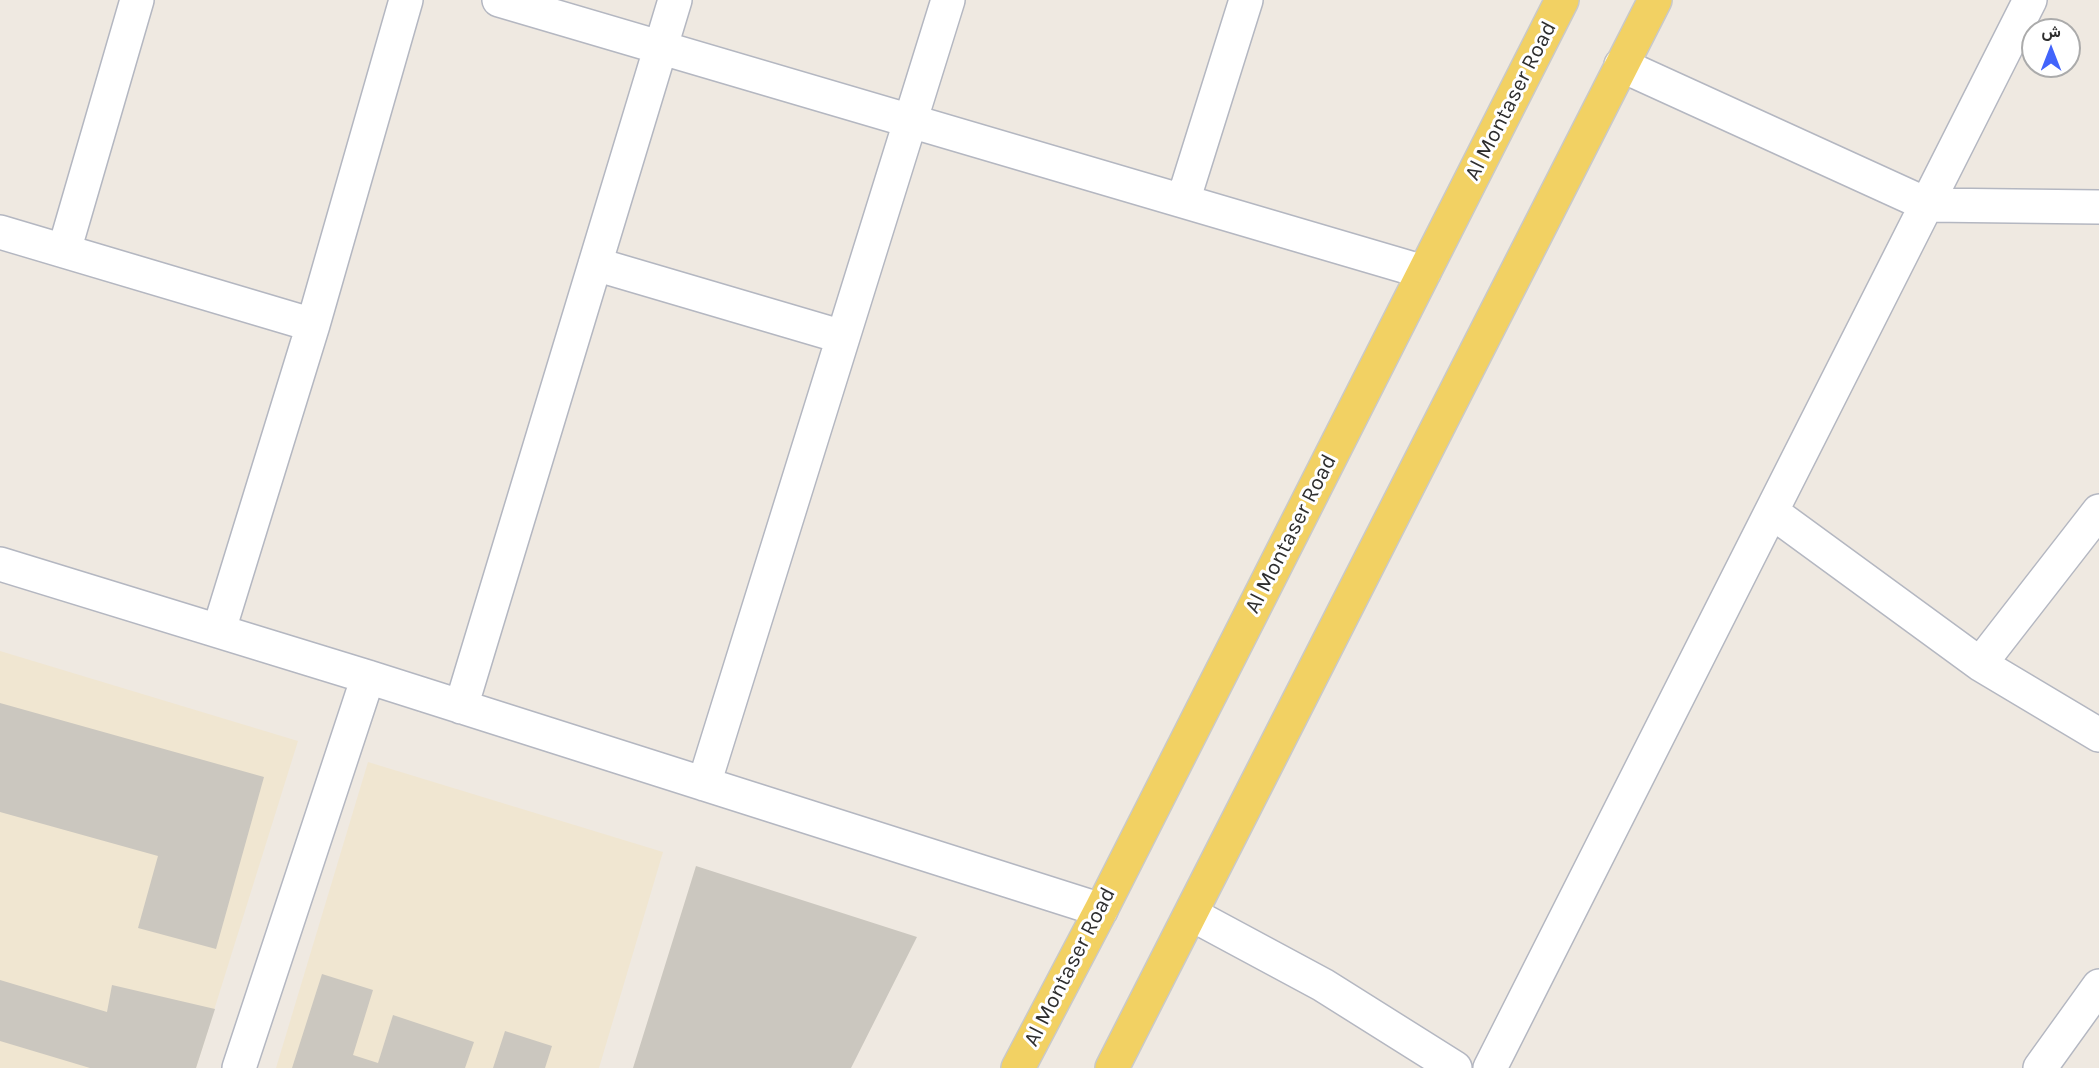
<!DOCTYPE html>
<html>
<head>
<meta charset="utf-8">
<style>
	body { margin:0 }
	#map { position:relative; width:2099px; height:1068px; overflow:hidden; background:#efe9e1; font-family:Karla,Vazirmatn,sans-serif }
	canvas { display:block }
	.north { position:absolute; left:2021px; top:18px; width:60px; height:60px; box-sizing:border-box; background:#fff; border:2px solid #ababab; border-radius:50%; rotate:0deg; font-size:16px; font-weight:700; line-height:24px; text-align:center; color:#2e2e2e }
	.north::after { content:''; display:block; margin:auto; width:21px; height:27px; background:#4264fb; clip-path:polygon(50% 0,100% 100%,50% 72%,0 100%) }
</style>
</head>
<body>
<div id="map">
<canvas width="2099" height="1068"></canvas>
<div class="north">ش</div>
</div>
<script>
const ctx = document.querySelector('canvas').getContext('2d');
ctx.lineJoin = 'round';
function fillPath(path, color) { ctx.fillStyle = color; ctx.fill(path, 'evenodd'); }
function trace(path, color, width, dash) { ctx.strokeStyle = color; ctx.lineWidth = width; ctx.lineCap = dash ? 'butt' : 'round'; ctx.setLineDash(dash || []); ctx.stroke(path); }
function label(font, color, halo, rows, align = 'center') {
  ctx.font = font + ' Karla,sans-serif'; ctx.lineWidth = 6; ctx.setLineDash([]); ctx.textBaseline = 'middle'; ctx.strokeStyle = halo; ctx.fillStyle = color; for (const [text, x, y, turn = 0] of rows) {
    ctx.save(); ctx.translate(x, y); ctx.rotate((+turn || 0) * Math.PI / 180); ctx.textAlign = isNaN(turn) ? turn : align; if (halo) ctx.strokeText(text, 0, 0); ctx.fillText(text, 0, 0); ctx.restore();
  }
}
fillPath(new Path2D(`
	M 0,651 L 298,741 L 196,1068 L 0,1068 Z
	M 368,762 L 663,852 L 599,1068 L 276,1068 Z`), '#f0e6d1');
fillPath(new Path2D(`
	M 0,703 L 264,777 L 216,949 L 138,928 L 158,856 L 0,812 Z
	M 696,866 L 917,937 L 851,1068 L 633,1068 Z
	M 322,974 L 373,990 L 353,1055 L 378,1063 L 393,1015 L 474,1042 L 465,1068 L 292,1068 Z
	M 0,980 L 107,1012 L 112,985 L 215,1009 L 196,1068 L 90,1068 L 0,1041 Z
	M 505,1031 L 552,1046 L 545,1068 L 493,1068 Z`), '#cbc7bf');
const minor = new Path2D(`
	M 499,0 L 1424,272
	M 1621,65 L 1928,205 L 2099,207
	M 1183,201 L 1246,0
	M 0,232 L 313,325
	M 64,251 L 137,0
	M 595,264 L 843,337
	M 1772,512 L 1980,664 L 2099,735
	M 0,564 L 368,677 L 1101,910
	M 219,630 L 313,325 L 406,0
	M 1980,664 L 2099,511
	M 461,707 L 675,0
	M 704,784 L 948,0
	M 1191,914 L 1323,985 L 1455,1068
	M 239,1068 L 368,677
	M 1490,1068 L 2030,0
	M 2040,1068 L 2099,986`);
const primary = new Path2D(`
	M 1018,1068 L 1101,910 L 1562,0
	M 1112,1068 L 1655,0`);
trace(minor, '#b4b7c1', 36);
trace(primary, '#c9c9c9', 36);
trace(minor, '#fff', 33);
trace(primary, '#f2d163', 33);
label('22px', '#2e2e2e', '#fff', [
	["Al Montaser Road",1511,101,-63],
	["Al Montaser Road",1291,534,-63],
	["Al Montaser Road",1070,967,-63]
]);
</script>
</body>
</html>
